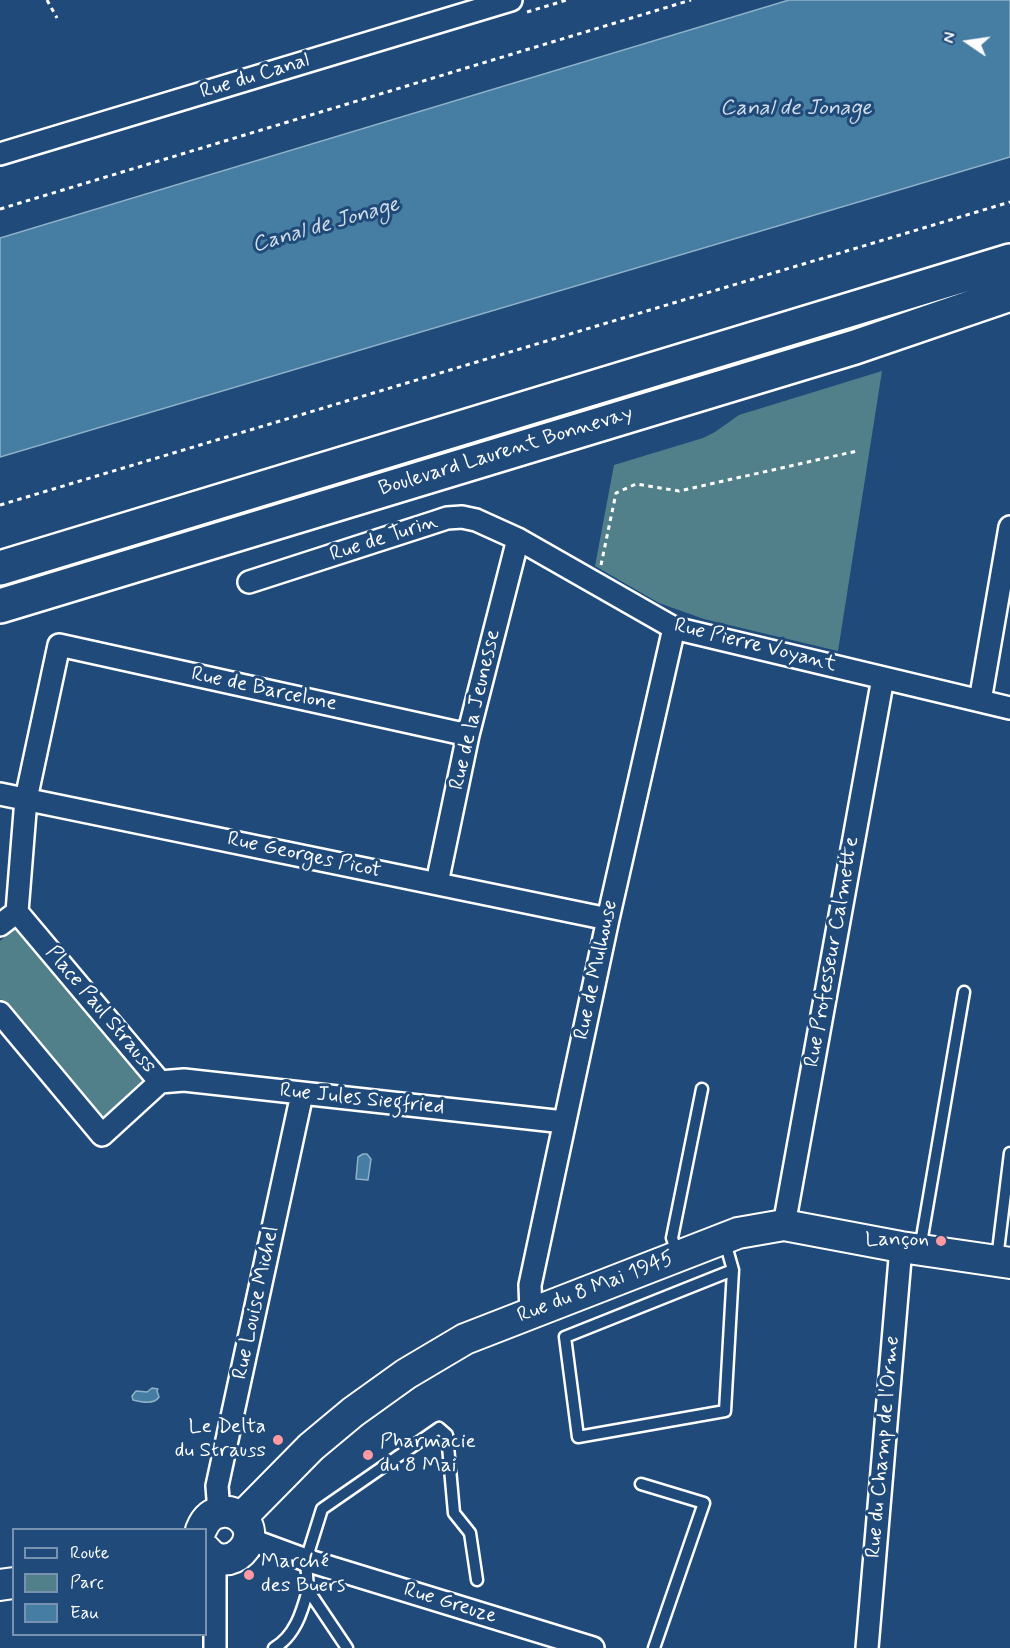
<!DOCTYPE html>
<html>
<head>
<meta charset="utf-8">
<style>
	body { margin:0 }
	#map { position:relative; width:1010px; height:1648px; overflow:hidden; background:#1f4a7a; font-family:Mynerve,sans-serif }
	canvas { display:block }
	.legend { position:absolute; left:12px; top:1528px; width:195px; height:108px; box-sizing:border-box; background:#1f4a7a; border:2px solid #7992af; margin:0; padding:8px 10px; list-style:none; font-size:18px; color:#fff }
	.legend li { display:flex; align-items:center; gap:12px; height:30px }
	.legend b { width:30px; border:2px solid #7992af }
	.north { position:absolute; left:938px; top:12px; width:60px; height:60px; -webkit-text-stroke:4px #1f4a7a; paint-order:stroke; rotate:283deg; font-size:16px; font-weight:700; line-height:24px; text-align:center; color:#fff }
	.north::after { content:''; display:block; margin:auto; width:21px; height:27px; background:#fff; clip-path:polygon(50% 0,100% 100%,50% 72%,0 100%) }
</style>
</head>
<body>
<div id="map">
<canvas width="1010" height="1648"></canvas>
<ul class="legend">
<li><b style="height:8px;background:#1f4a7a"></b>Route</li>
<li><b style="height:16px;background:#52808a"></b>Parc</li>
<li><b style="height:16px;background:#467da2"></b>Eau</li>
</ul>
<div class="north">N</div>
</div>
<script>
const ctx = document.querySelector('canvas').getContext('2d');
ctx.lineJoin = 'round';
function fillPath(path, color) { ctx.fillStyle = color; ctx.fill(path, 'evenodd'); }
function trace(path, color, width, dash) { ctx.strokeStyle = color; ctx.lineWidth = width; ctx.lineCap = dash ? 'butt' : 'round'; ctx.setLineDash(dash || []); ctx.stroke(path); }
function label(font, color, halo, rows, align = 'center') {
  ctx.font = font + ' Mynerve,sans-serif'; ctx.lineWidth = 6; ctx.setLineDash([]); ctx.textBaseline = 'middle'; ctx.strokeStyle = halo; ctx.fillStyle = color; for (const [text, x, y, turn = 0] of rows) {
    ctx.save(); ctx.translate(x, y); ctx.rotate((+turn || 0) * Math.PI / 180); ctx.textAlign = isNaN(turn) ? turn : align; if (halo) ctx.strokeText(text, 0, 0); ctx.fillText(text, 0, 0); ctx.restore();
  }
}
fillPath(new Path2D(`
	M 882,371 L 838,651 L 704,619 L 659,603 L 595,566 L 614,465 L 703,438 L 715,432 L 739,415 Z
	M 16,927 L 145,1082 L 101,1119 L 0,999 L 0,941 Z`), '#52808a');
const water = new Path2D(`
	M 789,0 L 1010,0 L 1010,157 L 0,457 L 0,238 Z
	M 363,1154 L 367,1154 L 371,1159 L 368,1180 L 356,1179 L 358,1157 Z
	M 152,1388 L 158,1389 L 157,1391 L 159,1397 C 154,1405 141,1402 133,1400 L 132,1396 L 136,1391 L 147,1392 Z`);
fillPath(water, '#467da2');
trace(water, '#90b1c7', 1.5);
const lane = new Path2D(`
	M 725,1242 L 733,1270 L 725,1411 L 578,1437 L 565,1337 L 733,1270
	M 920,1249 L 964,992
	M 677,1253 L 672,1238 L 702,1089
	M 997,1259 L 1010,1153
	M 641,1484 L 704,1503 L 654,1648
	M 274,1648 C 295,1636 302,1612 308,1590
	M 347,1648 L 308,1590 L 306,1560 L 322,1509 L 439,1428 L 447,1435 L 454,1513 L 470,1533 L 477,1580`);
const street = new Path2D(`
	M 0,154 L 511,0
	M 249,582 L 435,522 L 447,518 L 462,517 L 476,520 L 518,539 L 674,628 L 1010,708
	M 980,701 L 1010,527
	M 0,794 L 608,919
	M 437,883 L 468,735 L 518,539
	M 17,912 L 26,799 L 59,645 L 468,735
	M 0,925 L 17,912
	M 0,1013 L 102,1135 L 160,1082 L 17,912
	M 160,1082 L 184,1080 L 564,1122
	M 784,1225 L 883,678
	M 531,1313 L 530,1285 L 608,919 L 674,628
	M 219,1512 L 217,1486 L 302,1094
	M 249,1539 L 306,1560 L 593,1648
	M 215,1558 L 215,1648
	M 867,1648 L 901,1247`);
const secondary = new Path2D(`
	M 241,1518 L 311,1447 L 353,1412 L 406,1374 L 465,1339 L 738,1233 L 784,1225 L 901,1247 L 1010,1263
	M 201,1530 C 205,1520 211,1513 222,1512 C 228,1511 235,1513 240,1517 C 267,1538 228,1578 206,1550
	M 0,1585 L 14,1583`);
const highway = new Path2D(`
	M 0,568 L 1010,261
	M 0,606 L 855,347 L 1010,294`);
trace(lane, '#fff', 15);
trace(street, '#fff', 26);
trace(secondary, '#fff', 34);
trace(highway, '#fff', 38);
trace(new Path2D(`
	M 47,0 L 57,18
	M 527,12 L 567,0
	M 0,209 L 691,0
	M 0,505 L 1010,202
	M 601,565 L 616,493 L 636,484 L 679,491 L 857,451`), '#fff', 3, [4.5, 4.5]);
trace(lane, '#1f4a7a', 10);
trace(street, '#1f4a7a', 21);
trace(secondary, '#1f4a7a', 30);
trace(highway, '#1f4a7a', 33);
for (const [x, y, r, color] of [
	[941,1241,6,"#ff9aa2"],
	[278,1440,6,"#ff9aa2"],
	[368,1455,6,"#ff9aa2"],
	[249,1575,6,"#ff9aa2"]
]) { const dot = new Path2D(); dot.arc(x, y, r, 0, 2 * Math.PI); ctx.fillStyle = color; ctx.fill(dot); trace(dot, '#1f4a7a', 2); }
label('21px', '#fff', '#1f4a7a', [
	["Rue du Canal",255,77,-17],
	["Boulevard Laurent Bonnevay",506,452,-17],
	["Rue de Turin",384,539,-18],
	["Rue Pierre Voyant",755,646,14],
	["Rue de Barcelone",264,690,12],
	["Rue de la Jeunesse",476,710,-77],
	["Rue Georges Picot",304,856,12],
	["Rue Professeur Calmette",833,952,-80],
	["Rue de Mulhouse",597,970,-78],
	["Place Paul Strauss",100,1010,50],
	["Rue Jules Siegfried",362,1100,6],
	["Rue du 8 Mai 1945",596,1288,-21],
	["Rue Louise Michel",257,1303,-78],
	["Rue du Champ de l'Orme",884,1447,-85],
	["Rue Greuze",450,1604,17]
]);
label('21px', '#fff', '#1f4a7a', [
	["Lançon",929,1241],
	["Le Delta",266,1428],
	["du Strauss",266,1452],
	["Pharmacie",380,1443,"left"],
	["du 8 Mai",380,1467,"left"],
	["Marché",261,1563,"left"],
	["des Buers",261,1587,"left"]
], 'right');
label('italic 22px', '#d1dee8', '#1f4a7a', [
	["Canal de Jonage",796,109],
	["Canal de Jonage",326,226,-16]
]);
</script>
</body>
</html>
